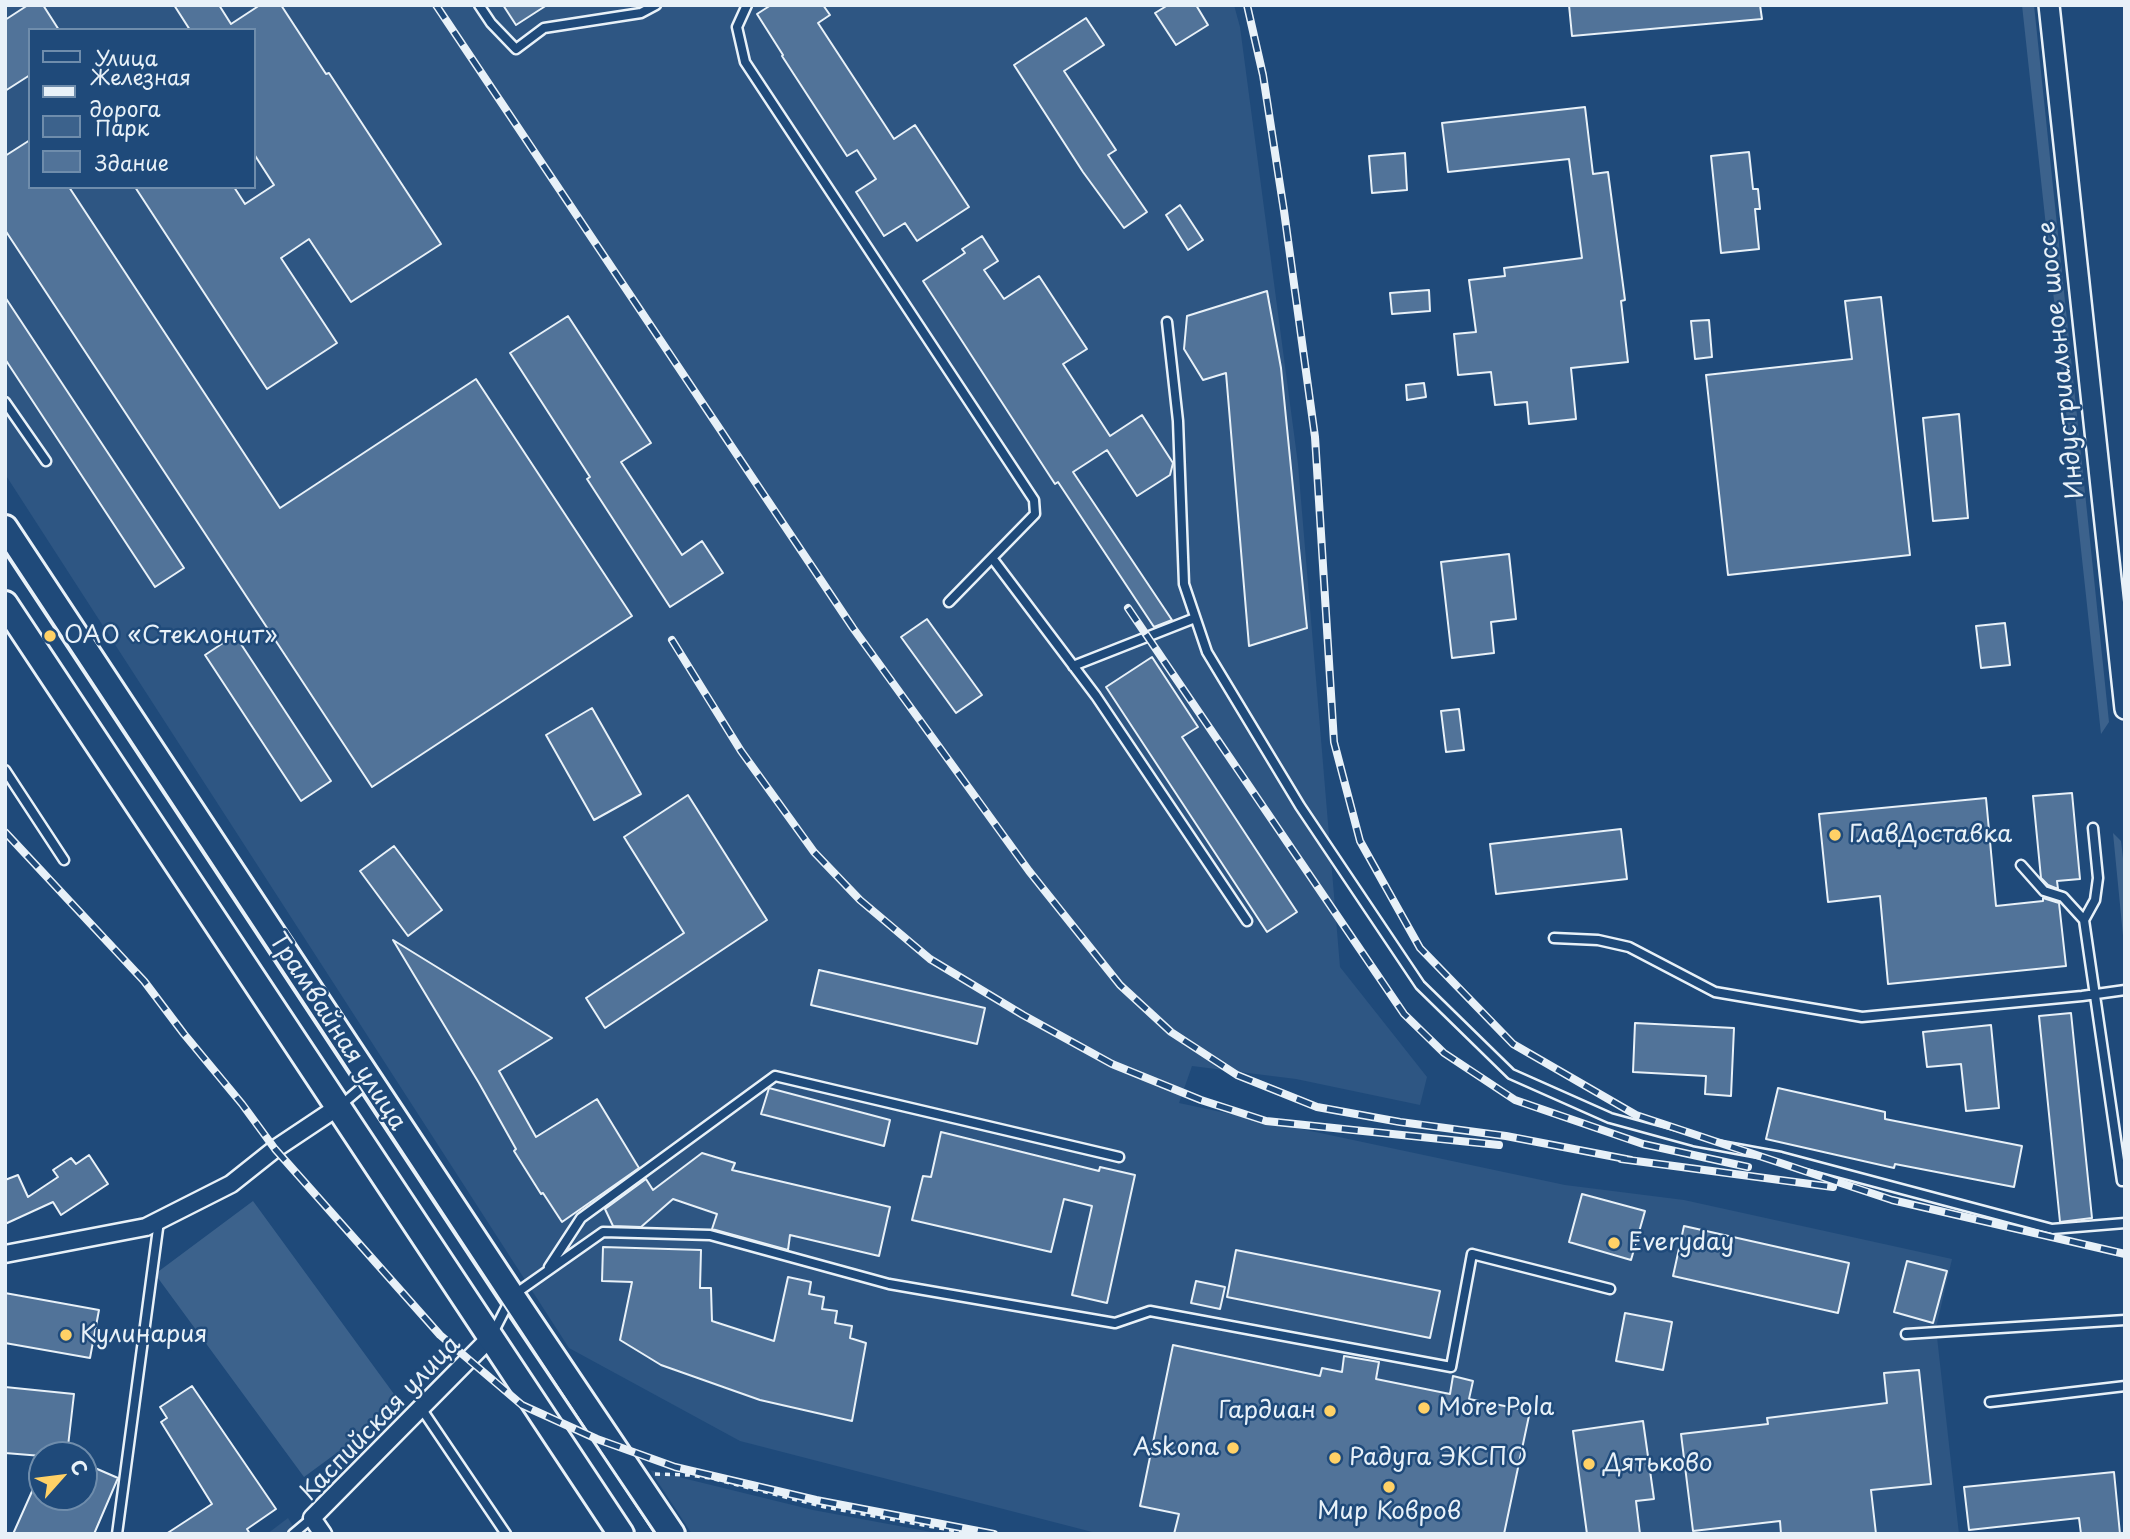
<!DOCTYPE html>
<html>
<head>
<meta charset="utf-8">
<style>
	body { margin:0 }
	#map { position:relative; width:2130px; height:1539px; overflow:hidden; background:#1f4a7a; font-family:"Playpen Sans",sans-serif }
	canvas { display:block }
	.frame { position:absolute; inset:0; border:7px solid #e8f1f8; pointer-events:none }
	.legend { position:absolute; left:28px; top:28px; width:228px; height:161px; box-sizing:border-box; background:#1f4a7a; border:2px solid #6f8dac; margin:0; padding:9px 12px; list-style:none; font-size:21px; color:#e8f1f8 }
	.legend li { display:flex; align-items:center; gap:14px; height:35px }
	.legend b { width:35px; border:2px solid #6f8dac }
	.north { position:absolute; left:28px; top:1441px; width:70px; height:70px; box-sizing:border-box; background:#1f4a7a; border:2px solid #6f8dac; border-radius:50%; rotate:62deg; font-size:19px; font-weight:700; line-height:28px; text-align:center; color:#e8f1f8 }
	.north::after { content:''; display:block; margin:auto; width:24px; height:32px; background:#ffd166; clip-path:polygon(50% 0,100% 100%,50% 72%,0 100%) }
</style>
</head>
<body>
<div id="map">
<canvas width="2130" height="1539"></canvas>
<div class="frame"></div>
<ul class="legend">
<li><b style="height:9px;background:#1f4a7a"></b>Улица</li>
<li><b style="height:9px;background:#e8f1f8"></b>Железная дорога</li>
<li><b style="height:19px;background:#3c628c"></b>Парк</li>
<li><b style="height:19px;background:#517399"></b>Здание</li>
</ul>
<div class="north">С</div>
</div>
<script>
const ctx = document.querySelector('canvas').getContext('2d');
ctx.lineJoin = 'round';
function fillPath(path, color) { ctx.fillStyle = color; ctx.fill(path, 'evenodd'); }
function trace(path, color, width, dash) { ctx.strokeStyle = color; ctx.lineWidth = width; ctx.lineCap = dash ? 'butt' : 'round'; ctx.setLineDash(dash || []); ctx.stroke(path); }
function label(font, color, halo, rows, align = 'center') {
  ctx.font = font + ' "Playpen Sans",sans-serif'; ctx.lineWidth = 5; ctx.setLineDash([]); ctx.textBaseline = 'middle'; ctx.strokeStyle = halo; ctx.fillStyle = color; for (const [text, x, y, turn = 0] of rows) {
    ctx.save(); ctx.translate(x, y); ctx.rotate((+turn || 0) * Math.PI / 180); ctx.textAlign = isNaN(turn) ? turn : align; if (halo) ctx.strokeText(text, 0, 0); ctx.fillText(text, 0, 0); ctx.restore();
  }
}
fillPath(new Path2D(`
	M 5,5 L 1234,5 L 1240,27 L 1298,464 L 1340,967 L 1427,1077 L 1420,1105 L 1296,1079 L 1192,1066 L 1179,1103 L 1565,1185 L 1684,1200 L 1952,1259 L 1936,1328 L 1959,1534 L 1100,1534 L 740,1441 L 569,1348 L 5,474 ZM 30,30 L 254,30 L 254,187 L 30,187 Z
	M 650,1470 L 813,1510 L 942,1534 L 692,1534 Z
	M 288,1518 L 298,1534 L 267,1534 Z`), '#2e5683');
fillPath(new Path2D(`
	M 2022,5 L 2034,5 L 2109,722 L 2101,734 Z
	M 2113,833 L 2121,841 L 2125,876 L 2124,946 Z
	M 253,1201 L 402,1405 L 304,1477 L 155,1274 Z`), '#3c628c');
const building = new Path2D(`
	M 28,5 L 43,5 L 59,30 L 30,30 L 30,75 L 5,91 L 5,20 Z
	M 174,5 L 219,5 L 231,24 L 260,5 L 281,5 L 326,74 L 329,73 L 441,244 L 351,302 L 309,239 L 281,258 L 337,343 L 267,389 L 135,187 L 234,187 L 245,204 L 274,185 L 254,154 L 254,30 L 190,30 Z
	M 503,5 L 547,5 L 516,25 Z
	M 771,5 L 823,5 L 830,15 L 818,23 L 894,139 L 915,125 L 969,207 L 917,241 L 905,223 L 884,236 L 856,192 L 876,179 L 857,150 L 847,156 L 782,56 L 783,55 L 757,14 Z
	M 1168,5 L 1196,5 L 1208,25 L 1176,45 L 1155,13 Z
	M 1569,5 L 1760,5 L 1762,19 L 1572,36 Z
	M 1086,18 L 1104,45 L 1064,71 L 1116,150 L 1108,155 L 1147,212 L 1124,228 L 1083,172 L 1014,65 Z
	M 1585,107 L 1593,174 L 1608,172 L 1625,300 L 1621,301 L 1628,362 L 1571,368 L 1576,419 L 1529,424 L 1527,402 L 1495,405 L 1491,372 L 1458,375 L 1454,334 L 1476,332 L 1469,280 L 1505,276 L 1504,268 L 1582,258 L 1569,159 L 1448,172 L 1442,123 Z
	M 30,140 L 30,187 L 69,187 L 280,508 L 476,379 L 632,616 L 372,787 L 5,230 L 5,156 Z
	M 1749,152 L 1753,189 L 1758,189 L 1760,209 L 1755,209 L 1759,249 L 1721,253 L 1711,156 Z
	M 1405,153 L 1407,190 L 1372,193 L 1369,156 Z
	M 1180,205 L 1203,240 L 1188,250 L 1166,215 Z
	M 982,236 L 998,261 L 984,270 L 1004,299 L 1039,276 L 1087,349 L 1063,364 L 1110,436 L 1142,415 L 1173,463 L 1170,475 L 1137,496 L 1107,450 L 1073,472 L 1172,620 L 1154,627 L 1058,482 L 1055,484 L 923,281 L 965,253 L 962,249 Z
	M 1429,290 L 1430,311 L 1392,314 L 1390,293 Z
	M 1267,291 L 1281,368 L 1307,628 L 1249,646 L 1226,373 L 1203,380 L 1184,349 L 1187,316 Z
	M 5,297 L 184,568 L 155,587 L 5,359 Z
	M 1881,297 L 1910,555 L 1728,575 L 1706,375 L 1852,359 L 1845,301 Z
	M 568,316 L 651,443 L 621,462 L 682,555 L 702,541 L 723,573 L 670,607 L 587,479 L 590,477 L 510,353 Z
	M 1709,320 L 1712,357 L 1695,359 L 1691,321 Z
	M 1424,383 L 1426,397 L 1407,400 L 1406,385 Z
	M 1959,414 L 1968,518 L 1933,521 L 1923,418 Z
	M 1509,554 L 1516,619 L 1491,622 L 1494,653 L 1452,658 L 1441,562 Z
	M 927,619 L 982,695 L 956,713 L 901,637 Z
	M 2005,623 L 2010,665 L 1981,668 L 1976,626 Z
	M 235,635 L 331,781 L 301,801 L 205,655 Z
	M 1152,657 L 1198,727 L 1182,737 L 1297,912 L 1267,932 L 1106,687 Z
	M 592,708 L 641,794 L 594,820 L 546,735 Z
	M 1459,709 L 1464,750 L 1446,752 L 1441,711 Z
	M 2072,793 L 2080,879 L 2057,881 L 2058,889 L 2048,885 L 2041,878 L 2033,796 Z
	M 688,795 L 767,920 L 605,1028 L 586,998 L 684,933 L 624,837 Z
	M 1986,798 L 1996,906 L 2043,901 L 2043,898 L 2059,903 L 2066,966 L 1888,984 L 1880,896 L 1828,902 L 1819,814 Z
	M 1621,829 L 1627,879 L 1496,894 L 1490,844 Z
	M 394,846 L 442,910 L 408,936 L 360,871 Z
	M 393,940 L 552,1038 L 499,1071 L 536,1137 L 597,1099 L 639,1168 L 562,1222 L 543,1193 L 541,1194 L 514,1151 L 516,1149 L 479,1083 Z
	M 819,970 L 985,1008 L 977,1044 L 811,1005 Z
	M 2071,1013 L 2092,1218 L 2060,1222 L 2039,1016 Z
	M 1635,1023 L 1734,1028 L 1731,1096 L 1705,1094 L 1706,1076 L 1633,1072 Z
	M 1991,1025 L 1999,1108 L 1966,1111 L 1961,1064 L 1927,1067 L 1923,1032 Z
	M 769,1088 L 890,1120 L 884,1146 L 761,1114 Z
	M 1778,1088 L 1885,1112 L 1885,1119 L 2022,1146 L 2014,1187 L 1895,1164 L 1894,1168 L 1766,1139 Z
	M 941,1132 L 1099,1171 L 1100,1167 L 1135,1175 L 1107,1303 L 1072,1295 L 1092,1206 L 1064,1199 L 1051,1252 L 912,1220 L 923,1176 L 931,1177 Z
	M 702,1153 L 735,1163 L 732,1170 L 890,1207 L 879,1256 L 790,1235 L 788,1250 L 712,1229 L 717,1214 L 673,1199 L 641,1227 L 613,1226 L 605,1209 L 646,1179 L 653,1190 Z
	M 89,1155 L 108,1184 L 61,1215 L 53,1202 L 5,1224 L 5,1180 L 18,1175 L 28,1197 L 58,1177 L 53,1170 L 71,1158 L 76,1164 Z
	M 1582,1194 L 1645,1211 L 1631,1260 L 1569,1242 Z
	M 1684,1226 L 1849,1263 L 1838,1313 L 1673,1276 Z
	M 603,1247 L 701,1250 L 700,1288 L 711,1288 L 712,1321 L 774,1341 L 788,1277 L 811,1282 L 809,1294 L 824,1297 L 822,1309 L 837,1311 L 835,1323 L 852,1326 L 850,1338 L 866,1343 L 852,1421 L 760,1400 L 661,1365 L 620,1340 L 632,1282 L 602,1281 Z
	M 1236,1250 L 1440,1291 L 1430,1338 L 1227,1297 Z
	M 1907,1261 L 1947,1271 L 1933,1323 L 1894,1312 Z
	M 1196,1281 L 1225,1287 L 1220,1309 L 1191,1303 Z
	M 5,1293 L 99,1310 L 90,1358 L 5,1343 Z
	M 1625,1313 L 1672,1322 L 1663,1370 L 1616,1361 Z
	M 1173,1345 L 1320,1376 L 1322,1368 L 1342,1372 L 1344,1356 L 1379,1362 L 1376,1379 L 1450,1394 L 1453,1376 L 1473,1381 L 1469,1399 L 1530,1411 L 1504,1534 L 1174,1534 L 1179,1514 L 1140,1506 Z
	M 1919,1370 L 1931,1484 L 1871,1490 L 1876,1534 L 1781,1534 L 1780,1521 L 1693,1531 L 1681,1434 L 1768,1424 L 1767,1418 L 1887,1403 L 1884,1373 Z
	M 192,1386 L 276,1509 L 247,1529 L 250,1534 L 166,1534 L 212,1504 L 161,1422 L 167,1418 L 160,1407 Z
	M 5,1387 L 74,1394 L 67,1455 L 42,1456 L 5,1453 Z
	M 1643,1421 L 1654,1499 L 1636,1501 L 1640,1534 L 1587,1534 L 1573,1431 Z
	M 88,1465 L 118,1478 L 94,1534 L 13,1534 L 42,1469 L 42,1497 L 84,1497 L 84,1473 Z
	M 2114,1472 L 2120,1534 L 2081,1534 L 2079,1518 L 1969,1530 L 1964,1487 Z`);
fillPath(building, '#517399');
trace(building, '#e8f1f8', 2);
const service = new Path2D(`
	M 479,5 L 491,23 L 516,49 L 544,28 L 641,13 L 656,5
	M 747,5 L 737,27 L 745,62 L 1034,500 L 1035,514 L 949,602
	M 1167,322 L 1178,421 L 1184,584 L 1207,652 L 1300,806 L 1420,985 L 1511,1074 L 1610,1118 L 1694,1141 L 1781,1157 L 2052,1229 L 2125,1223
	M 5,402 L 46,461
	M 992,558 L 1096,696 L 1247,921
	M 1073,666 L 1195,618
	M 5,770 L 64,860
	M 2093,828 L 2098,878 L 2095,900 L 2084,920 L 2122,1181
	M 2021,865 L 2044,891 L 2063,897 L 2084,920
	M 1554,938 L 1598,940 L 1629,947 L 1715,992 L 1862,1017 L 2082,996 L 2125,990
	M 340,1106 L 367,1083
	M 549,1267 L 581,1218 L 775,1076 L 1119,1157
	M 1906,1334 L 2125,1320
	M 492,1335 L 512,1296 L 603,1232 L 710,1235 L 889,1284 L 1115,1323 L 1150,1311 L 1451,1367 L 1472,1254 L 1610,1289
	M 1990,1402 L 2125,1386
	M 421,1408 L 506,1534
	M 117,1534 L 159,1221
	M 293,1534 L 312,1518`);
const minor = new Path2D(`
	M 5,1254 L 146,1227 L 231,1184 L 275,1149 L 338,1107
	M 323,1534 L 312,1518 L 490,1338`);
const tertiary = new Path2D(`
	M 2049,5 L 2125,709`);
const primary = new Path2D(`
	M 5,528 L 512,1296 L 672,1534
	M 5,604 L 621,1534`);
trace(service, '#e8f1f8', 13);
trace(minor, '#e8f1f8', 21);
trace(tertiary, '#e8f1f8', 24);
trace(primary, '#e8f1f8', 30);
trace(new Path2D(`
	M 655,1474 L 689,1475 L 710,1478 L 825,1507 L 972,1534`), '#e8f1f8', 3.5, [5, 5]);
trace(service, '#1f4a7a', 8);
trace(minor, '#1f4a7a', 16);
trace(tertiary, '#1f4a7a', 19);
trace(primary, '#1f4a7a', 24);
trace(new Path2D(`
	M 5,550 L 655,1534`), '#e8f1f8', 2);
const rail = new Path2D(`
	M 436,5 L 853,628 L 1029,871 L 1120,985 L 1171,1032 L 1237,1075 L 1317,1107 L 1400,1122 L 1506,1136 L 1631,1160
	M 1247,5 L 1263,75 L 1284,211 L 1315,437 L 1334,742 L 1360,841 L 1420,948 L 1513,1044 L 1636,1115 L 1892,1200 L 2125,1254
	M 1128,608 L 1404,1014 L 1444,1053 L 1515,1100 L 1643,1144 L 1748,1167
	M 672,640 L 741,751 L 814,852 L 860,900 L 930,959 L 1023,1015 L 1112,1064 L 1201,1100 L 1266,1121 L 1499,1145
	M 5,832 L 144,981 L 184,1034 L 242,1104 L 275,1149 L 440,1335 L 522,1405 L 597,1439 L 675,1467 L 816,1500 L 994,1534
	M 1621,1159 L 1833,1187`);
trace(rail, '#e8f1f8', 8);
trace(rail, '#1f4a7a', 5, [16]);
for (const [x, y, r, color] of [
	[50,636,7,"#ffd166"],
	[1835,835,7,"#ffd166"],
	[1614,1243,7,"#ffd166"],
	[66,1335,7,"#ffd166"],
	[1424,1408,7,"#ffd166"],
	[1330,1411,7,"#ffd166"],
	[1233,1448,7,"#ffd166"],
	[1335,1458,7,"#ffd166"],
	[1589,1464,7,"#ffd166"],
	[1389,1487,7,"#ffd166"]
]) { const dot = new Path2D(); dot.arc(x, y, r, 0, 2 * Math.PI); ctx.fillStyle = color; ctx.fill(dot); trace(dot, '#1f4a7a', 2.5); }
label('24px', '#e8f1f8', '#1f4a7a', [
	["Индустриальное шоссе",2062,360,-96],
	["Трамвайная улица",337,1032,57],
	["Каспийская улица",381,1419,-46]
]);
label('24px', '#e8f1f8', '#1f4a7a', [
	["ОАО «Стеклонит»",64,636],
	["ГлавДоставка",1849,835],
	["Everyday",1628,1243],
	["Кулинария",80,1335],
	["More Pola",1438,1408],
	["Гардиан",1316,1411,"right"],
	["Askona",1219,1448,"right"],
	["Радуга ЭКСПО",1349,1458],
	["Дятьково",1603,1464],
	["Мир Ковров",1389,1512,"center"]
], 'left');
</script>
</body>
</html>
